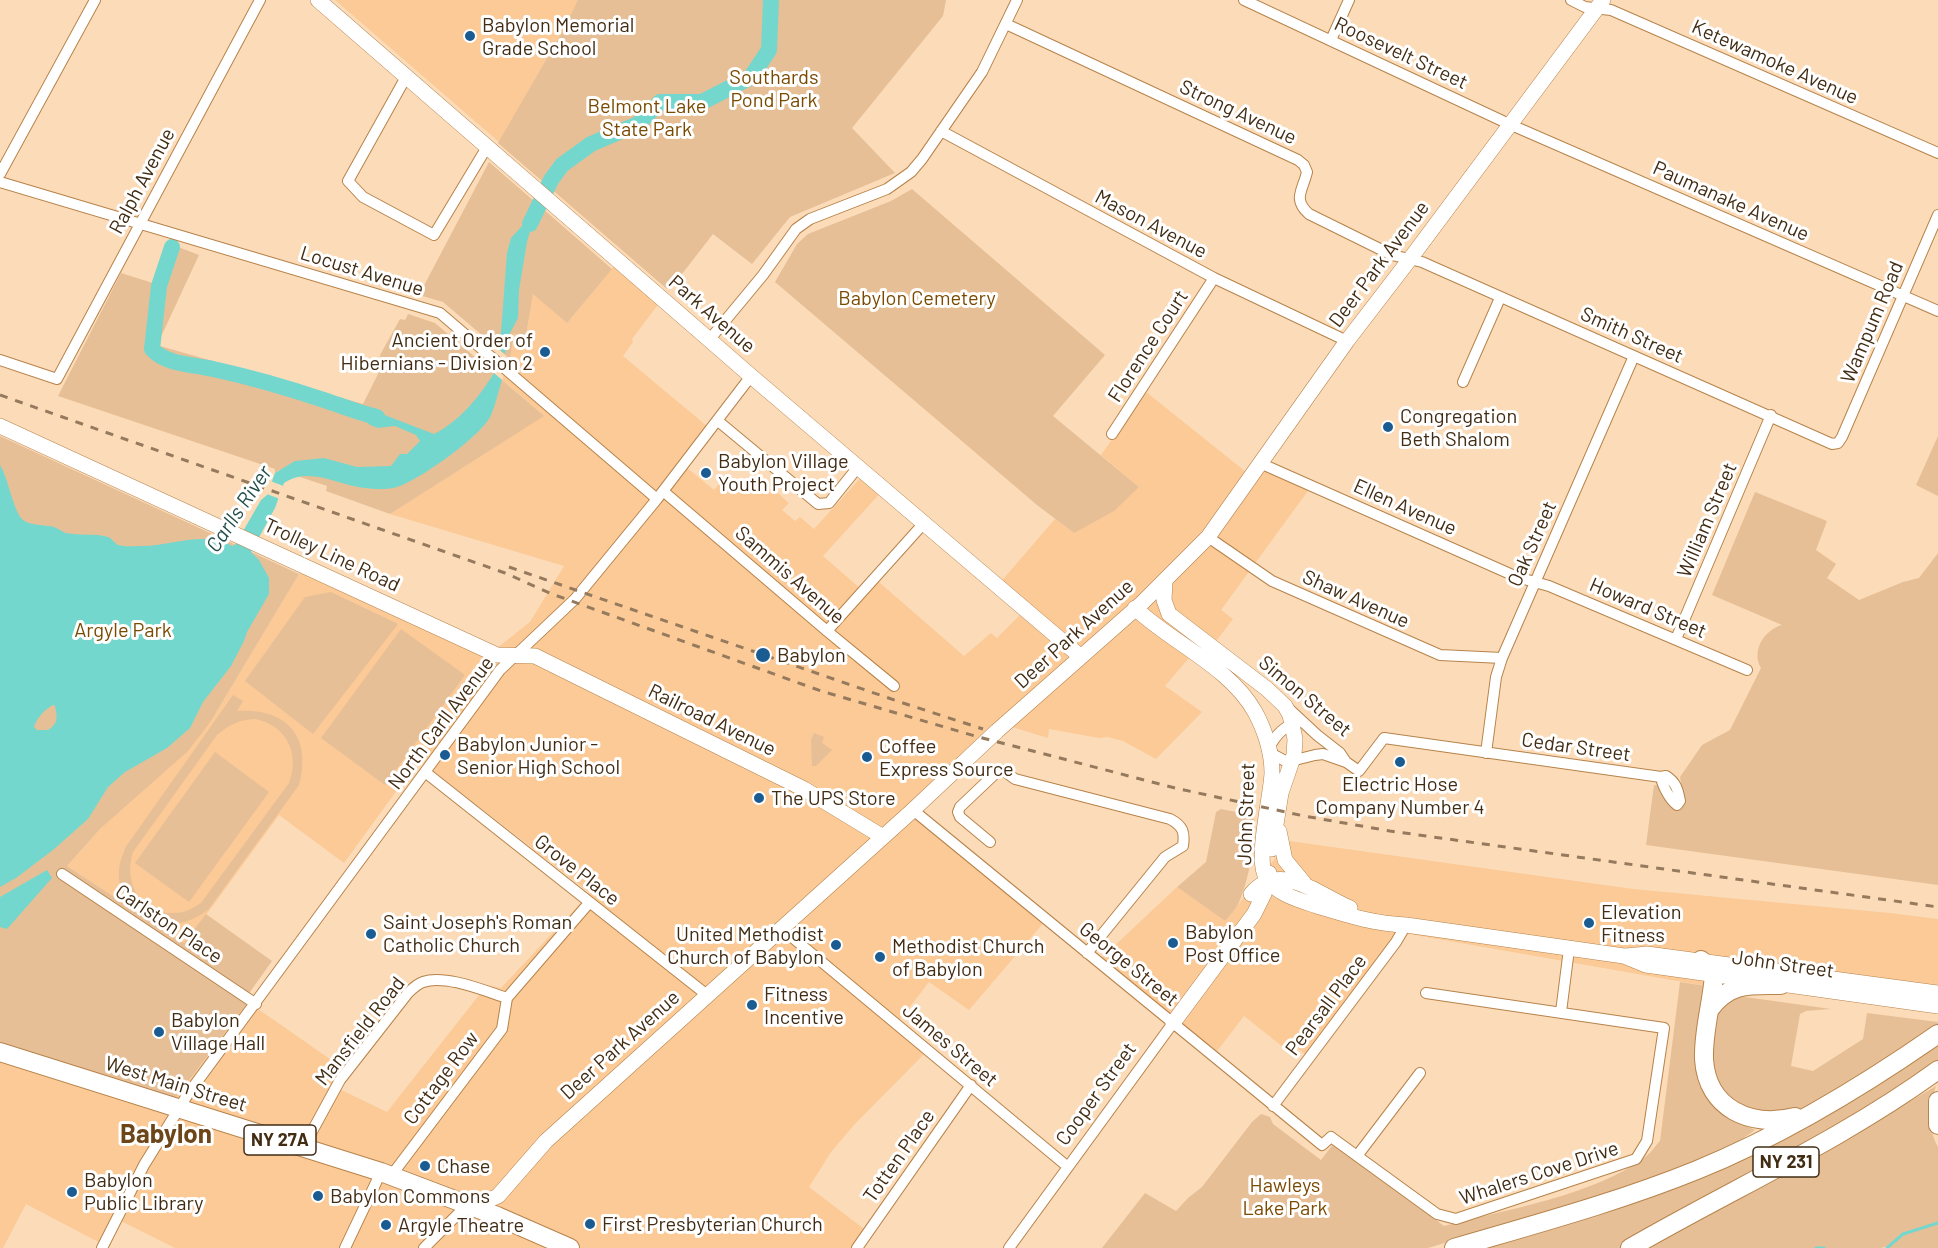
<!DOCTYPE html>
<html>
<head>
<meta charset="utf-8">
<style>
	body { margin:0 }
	canvas { display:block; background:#fcdbb8 }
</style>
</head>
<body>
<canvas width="1938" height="1248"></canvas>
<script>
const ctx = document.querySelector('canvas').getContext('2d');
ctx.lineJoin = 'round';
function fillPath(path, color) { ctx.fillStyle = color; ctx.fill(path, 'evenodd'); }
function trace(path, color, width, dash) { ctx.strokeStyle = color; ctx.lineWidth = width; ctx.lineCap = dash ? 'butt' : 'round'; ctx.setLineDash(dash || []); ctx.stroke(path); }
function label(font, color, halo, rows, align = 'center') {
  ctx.font = font + ' Barlow,sans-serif'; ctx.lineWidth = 6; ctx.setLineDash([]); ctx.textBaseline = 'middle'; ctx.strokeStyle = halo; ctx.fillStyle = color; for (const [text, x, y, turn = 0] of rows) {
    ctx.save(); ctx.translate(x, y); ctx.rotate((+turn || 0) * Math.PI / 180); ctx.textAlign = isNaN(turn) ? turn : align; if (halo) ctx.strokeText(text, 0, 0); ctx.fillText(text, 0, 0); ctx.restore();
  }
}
fillPath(new Path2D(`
	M 335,0 L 581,0 L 499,142 Z
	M 618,261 L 663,298 L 632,339 L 633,342 L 623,356 L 708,427 L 681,463 L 714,490 L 726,476 L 743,489 L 752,478 L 768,491 L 771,487 L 789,503 L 782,510 L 795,521 L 800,517 L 814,529 L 865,473 L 884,489 L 823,556 L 862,590 L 872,576 L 964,656 L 991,633 L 997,638 L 1026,609 L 998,585 L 1055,519 L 1074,533 L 1139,487 L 1101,455 L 1146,392 L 1251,476 L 1261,463 L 1313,484 L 1221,610 L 1233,619 L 1214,644 L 1206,638 L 1165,686 L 1202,712 L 1156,759 L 1123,741 L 1108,737 L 1099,738 L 1049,729 L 1048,738 L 1009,726 L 914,811 L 1046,920 L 969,1010 L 929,982 L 895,1026 L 928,1050 L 854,1125 L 831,1152 L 809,1187 L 868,1232 L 856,1248 L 175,1248 L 117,1219 L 104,1245 L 26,1204 L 3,1248 L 0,1248 L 0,1042 L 174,1100 L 248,1002 L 340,1066 L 335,1087 L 387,1112 L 487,985 L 501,988 L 590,893 L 419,760 L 344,863 L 279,815 L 185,944 L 67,866 L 101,828 L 211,721 L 299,574 L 303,571 L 487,656 L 530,622 L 564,566 L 390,514 L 543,416 L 502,380 L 510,359 L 514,333 L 525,341 L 533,293 L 567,323 Z
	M 1289,841 L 1633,889 L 1890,913 L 1938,919 L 1938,990 L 1710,955 L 1706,986 L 1398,932 L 1307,1056 L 1288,1040 L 1283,1047 L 1244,1016 L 1214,1055 L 1095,964 L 1177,887 L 1225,921 Z`), '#fbca97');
fillPath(new Path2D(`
	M 578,0 L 946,0 L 943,16 L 852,128 L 895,173 L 790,217 L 752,264 L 713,234 L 668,292 L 672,283 L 667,289 L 498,143 L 561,34 Z
	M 489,162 L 612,269 L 567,323 L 533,294 L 525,341 L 514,333 L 510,359 L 443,302 L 419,295 Z
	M 912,189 L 1105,355 L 1053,416 L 1139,487 L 1114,511 L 1074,533 L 1037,505 L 775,282 L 797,244 L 808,234 L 891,201 Z
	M 173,245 L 199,255 L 159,341 L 160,346 L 363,404 L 381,368 L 380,355 L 400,319 L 405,320 L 408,314 L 435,323 L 544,416 L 390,514 L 326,491 L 327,486 L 279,470 L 275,473 L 275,469 L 58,396 L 121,273 L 156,284 L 167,249 Z
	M 0,436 L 299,574 L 211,721 L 188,751 L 101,828 L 67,866 L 184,943 L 206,914 L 272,961 L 245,999 L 248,1002 L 174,1100 L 0,1042 Z
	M 1938,436 L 1938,496 L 1916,485 Z
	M 1755,492 L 1827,521 L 1816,550 L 1836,564 L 1827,578 L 1859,600 L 1903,582 L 1919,578 L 1938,553 L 1938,885 L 1646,845 L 1654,785 L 1682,789 L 1680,777 L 1702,745 L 1730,730 L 1761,668 C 1751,651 1764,630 1782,625 L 1712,595 Z
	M 331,592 L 398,624 L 313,734 L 245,681 L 305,597 Z
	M 401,629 L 465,675 L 385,785 L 321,738 Z
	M 233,695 L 243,701 L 237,711 C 287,708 312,736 299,785 L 208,910 C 199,916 189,922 178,923 C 149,926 116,902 119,871 C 119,863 123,855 125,848 ZM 255,719 C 287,725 300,754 289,783 L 201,903 C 193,908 185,913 175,913 C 140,915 123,882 133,852 L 217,735 C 229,725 238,720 255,719 Z
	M 814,733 L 824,737 L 822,743 L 832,750 L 816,766 L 812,766 L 811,740 Z
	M 215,752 L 269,792 L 189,902 L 135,863 Z
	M 1221,809 L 1247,814 L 1255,820 C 1256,841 1247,889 1237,906 C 1234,911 1229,916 1225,921 L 1177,887 L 1206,862 L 1216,812 Z
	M 1680,982 L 1706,986 L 1705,1093 L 1726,1117 L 1755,1130 L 1718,1156 L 1640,1184 L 1428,1248 L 1102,1248 L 1145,1193 L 1176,1211 L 1188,1198 L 1202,1187 L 1252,1122 L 1261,1114 L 1270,1117 L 1273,1124 L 1321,1160 L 1334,1143 L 1444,1226 C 1504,1210 1596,1195 1645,1157 C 1651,1153 1655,1146 1660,1141 Z
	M 1731,995 L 1831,1009 L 1806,1011 L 1800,1014 L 1791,1066 L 1813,1071 L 1863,1039 L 1867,1013 L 1938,1022 L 1938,1027 C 1909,1046 1797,1123 1768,1118 C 1758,1117 1732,1101 1722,1096 L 1710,1065 L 1714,1016 Z
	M 1938,1041 L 1938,1066 L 1929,1073 L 1620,1248 L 1483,1248 L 1619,1207 Z
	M 1936,1086 C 1929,1107 1927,1127 1938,1147 L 1938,1248 L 1889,1248 L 1889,1246 L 1881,1248 L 1647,1248 L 1801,1166 Z`), '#e7bf96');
fillPath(new Path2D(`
	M 533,201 L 543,209 L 531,228 L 527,242 L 519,290 L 518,318 L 509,335 L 505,354 L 495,346 L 501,332 L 507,253 L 511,238 L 522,226 Z
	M 494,373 L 502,380 C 498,392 496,404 491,415 C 483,435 418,481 397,487 C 388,490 373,489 364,488 C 337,485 310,466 284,483 L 275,508 L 251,552 L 259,560 L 269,578 L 269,594 L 247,632 L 244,641 L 231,666 L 203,702 L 190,728 L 167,748 L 125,772 L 108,787 L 88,819 L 53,850 L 16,878 L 0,887 L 0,465 C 8,478 14,513 23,520 C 30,525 41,525 49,526 C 55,526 61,531 66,533 C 80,536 94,533 108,537 C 112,538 114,543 118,545 C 125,547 135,546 142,546 C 170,546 206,530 232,546 L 235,545 L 261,500 L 267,495 L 275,473 L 295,461 L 324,458 L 357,467 L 391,466 L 400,454 L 407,454 L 420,441 L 416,435 L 395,426 L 378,428 L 370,425 L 355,412 L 382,414 L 434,434 C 460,421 479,397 494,373 ZM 53,705 L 55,706 C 57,717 59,723 48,730 L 37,730 L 34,727 C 36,719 45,709 53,705 Z
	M 47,870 L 52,878 L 7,929 L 0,927 L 0,897 Z`), '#74d7cd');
fillPath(new Path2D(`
	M 268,480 L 286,487 L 280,499 L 264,493 Z`), '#fcdbb8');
trace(new Path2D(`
	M 1816,1248 L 1824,1248
	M 1887,1248 L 1903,1234 L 1938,1223`), '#74d7cd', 3);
trace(new Path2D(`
	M 530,224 L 551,180 L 562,165 L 591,144 L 638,124 L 660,102 L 702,102 L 751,77 L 769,50 L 771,0
	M 172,247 L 159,286 L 152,349 C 166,365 193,364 213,369 C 250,377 288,388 324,400 C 342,406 359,413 377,417`), '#74d7cd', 16);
const street = new Path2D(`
	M 1244,0 L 1509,124 L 1938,311
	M 1571,0 L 1585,7 L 1611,10 L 1938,153
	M 1006,24 L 1298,160 L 1304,165 L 1307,172 C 1303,190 1292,199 1309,214 L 1392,255 L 1422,262 L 1832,444 L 1838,443 L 1842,437 L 1938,215
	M 1331,40 L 1349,0
	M 406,77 L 348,181 L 363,197 L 434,235 L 487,147
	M 941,131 L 1214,278 L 1347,341
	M 0,174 L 95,0
	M 0,182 L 440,313 L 657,499
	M 710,339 L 763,275 L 796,229 L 810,219 L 887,189 L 911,172 L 922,159 L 982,72 L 1017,0
	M 0,360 L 57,379 L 260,0
	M 1463,382 L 1500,298
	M 718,421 L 818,504 L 829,503 L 858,467
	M 1112,434 L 1214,278
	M 1262,464 L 1517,577 L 1549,586 L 1747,670
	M 663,491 L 827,631 L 894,686
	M 1208,537 L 1272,581 L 1440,655 L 1502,658
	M 827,631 L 924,523
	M 1676,639 L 1771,415
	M 1289,709 L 1317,735 L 1340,753 L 1346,762 L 1359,771 L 1384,738 L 1661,777 L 1666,776 C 1676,782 1678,790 1680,801 L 1677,805 C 1670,800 1662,785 1661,777
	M 1297,723 C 1283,726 1275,736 1269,748 L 1274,755 L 1287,762 L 1315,755 L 1323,754 L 1346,762
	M 1486,753 L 1496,677 L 1502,658 L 1634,356
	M 425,772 L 707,995
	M 913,810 L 1322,1145 L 1331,1137 L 1437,1214 L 1456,1219 L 1636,1159 L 1647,1141 L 1664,1028 L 1426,993
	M 990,842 L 960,817 L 958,812 L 960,807 L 999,770 L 1004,771 L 1015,779 L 1170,819 C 1183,826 1185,832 1183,846 L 1165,857 L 1087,953
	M 62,874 L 256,1004
	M 781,928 L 1068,1167
	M 1561,1012 L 1569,949
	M 1273,1106 L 1396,942 L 1406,925
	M 303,1148 L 340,1080 L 408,993 C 412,989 417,984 423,982 C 445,974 485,991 507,998
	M 1357,1156 L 1420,1073
	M 391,1176 L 502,1029 L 507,998 L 589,903
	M 102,1248 L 144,1165 L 188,1094 L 500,670 L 575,599 L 657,499 L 751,376
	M 345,1248 L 381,1172
	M 424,1248 L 458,1214 L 473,1207
	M 857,1248 L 971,1085
	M 1009,1248 L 1173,1023`);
const secondary = new Path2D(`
	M 318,0 L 751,376 L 1081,657
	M 0,426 L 497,655 L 535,656 L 804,789 L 883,837
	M 1165,581 L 1164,600 L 1169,614 L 1267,689 L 1285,706 L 1290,715 L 1295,739 L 1294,755 L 1281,793 L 1272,849
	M 1135,608 C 1172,643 1230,667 1255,712 C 1265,730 1272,753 1272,773 C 1271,797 1255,859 1266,877 C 1276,894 1299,900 1317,906 C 1347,915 1374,924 1406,925 L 1624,956 L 1646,965 L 1938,1006
	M 1279,831 L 1285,860 L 1304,883
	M 1251,894 C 1280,860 1319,895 1350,908
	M 1626,956 L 1647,954 L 1938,993
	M 1173,1023 L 1254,914 L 1264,894 L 1269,873
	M 473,1207 L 498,1196 L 546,1141 L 913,810 L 997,731 L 1142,603 L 1208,537 L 1347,341 L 1410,259 L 1603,0`);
const primary = new Path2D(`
	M 1701,960 L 1714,975 C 1712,1003 1703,1031 1704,1059 C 1707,1109 1751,1128 1795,1117
	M 1710,1009 C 1730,982 1751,985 1781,985
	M 0,1052 L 381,1172 L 497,1216 L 570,1248
	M 1938,1101 L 1938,1125
	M 1454,1248 C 1536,1224 1618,1202 1697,1170 C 1783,1135 1862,1087 1938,1034
	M 1630,1248 C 1732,1189 1842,1140 1938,1070`);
trace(street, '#b7834a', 12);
trace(secondary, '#b7834a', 16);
trace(primary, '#b7834a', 20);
trace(street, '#fff', 10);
trace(secondary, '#fff', 15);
trace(primary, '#fff', 18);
trace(new Path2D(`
	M 0,395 L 505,573 L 552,594 L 821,691 L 975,736 L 1175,788 L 1304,816 L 1390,831 L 1938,907
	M 509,567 L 903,703 L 983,729`), '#957a5d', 3, [8, 8]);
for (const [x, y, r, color] of [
	[470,36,6,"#1a5c91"],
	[545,352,6,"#1a5c91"],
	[1388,427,6,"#1a5c91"],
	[706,473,6,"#1a5c91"],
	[763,655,8,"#1a5c91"],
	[445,755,6,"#1a5c91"],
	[867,757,6,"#1a5c91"],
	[1400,762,6,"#1a5c91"],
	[759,798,6,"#1a5c91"],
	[1589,923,6,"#1a5c91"],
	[371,934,6,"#1a5c91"],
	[1173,943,6,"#1a5c91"],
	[836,945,6,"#1a5c91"],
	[880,957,6,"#1a5c91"],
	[752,1005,6,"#1a5c91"],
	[159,1032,6,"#1a5c91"],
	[425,1166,6,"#1a5c91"],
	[72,1192,6,"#1a5c91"],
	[318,1196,6,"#1a5c91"],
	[590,1224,6,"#1a5c91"],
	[386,1225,6,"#1a5c91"]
]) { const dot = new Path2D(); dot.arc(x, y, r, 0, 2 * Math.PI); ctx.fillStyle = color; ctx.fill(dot); trace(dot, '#fff', 2); }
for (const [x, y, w] of [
	[280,1140,72],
	[1786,1162,66]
]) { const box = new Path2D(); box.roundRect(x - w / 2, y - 15, w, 30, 4.5); ctx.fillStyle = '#fff'; ctx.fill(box); trace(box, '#422c14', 1.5); }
label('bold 18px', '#422c14', null, [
	["NY 27A",280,1140],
	["NY 231",1786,1162]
]);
label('20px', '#422c14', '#fff', [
	["Babylon Memorial",482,25],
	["Grade School",482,48],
	["Ancient Order of",533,340,"right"],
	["Hibernians - Division 2",533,363,"right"],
	["Congregation",1400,416],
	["Beth Shalom",1400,439],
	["Babylon Village",718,461],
	["Youth Project",718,484],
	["Babylon",777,655],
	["Babylon Junior -",457,744],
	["Senior High School",457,767],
	["Coffee",879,746],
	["Express Source",879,769],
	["Electric Hose",1400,784,"center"],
	["Company Number 4",1400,807,"center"],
	["The UPS Store",771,798],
	["Elevation",1601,912],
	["Fitness",1601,935],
	["Saint Joseph's Roman",383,922],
	["Catholic Church",383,945],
	["Babylon",1185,932],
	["Post Office",1185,955],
	["United Methodist",824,934,"right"],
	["Church of Babylon",824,957,"right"],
	["Methodist Church",892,946],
	["of Babylon",892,969],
	["Fitness",764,994],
	["Incentive",764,1017],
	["Babylon",171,1020],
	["Village Hall",171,1043],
	["Chase",437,1166],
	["Babylon",84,1180],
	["Public Library",84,1203],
	["Babylon Commons",330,1196],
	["First Presbyterian Church",602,1224],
	["Argyle Theatre",398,1225]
], 'left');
label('20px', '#422c14', '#fff', [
	["Roosevelt Street",1401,53,25],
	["Ketewamoke Avenue",1775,62,24],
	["Strong Avenue",1238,112,25],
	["Ralph Avenue",142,181,-62],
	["Paumanake Avenue",1731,201,24],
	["Mason Avenue",1151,224,28],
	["Deer Park Avenue",1379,264,-53],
	["Locust Avenue",362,271,17],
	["Park Avenue",712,314,41],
	["Wampum Road",1872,322,-67],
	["Smith Street",1632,335,24],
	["Florence Court",1148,346,-57],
	["Ellen Avenue",1405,507,24],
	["William Street",1707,520,-67],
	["Oak Street",1532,544,-66],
	["Trolley Line Road",332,555,25],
	["Sammis Avenue",790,575,41],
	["Shaw Avenue",1356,599,24],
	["Howard Street",1648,608,23],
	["Deer Park Avenue",1074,634,-42],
	["Simon Street",1305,696,40],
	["Railroad Avenue",712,720,26],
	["North Carll Avenue",441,723,-53],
	["Cedar Street",1576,747,8],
	["John Street",1246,814,-88],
	["Grove Place",577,870,38],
	["Carlston Place",169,924,34],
	["George Street",1129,964,39],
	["John Street",1783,964,8],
	["Pearsall Place",1326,1005,-53],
	["Mansfield Road",360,1031,-52],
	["Deer Park Avenue",620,1045,-42],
	["James Street",950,1045,40],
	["Cottage Row",441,1078,-53],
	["West Main Street",176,1084,17],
	["Cooper Street",1096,1094,-54],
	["Totten Place",899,1156,-55],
	["Whalers Cove Drive",1539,1173,-18]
]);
label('20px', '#7a4a00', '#fff', [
	["Southards",774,77],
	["Pond Park",774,100],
	["Belmont Lake",647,106],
	["State Park",647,129],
	["Babylon Cemetery",917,298],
	["Argyle Park",123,630],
	["Hawleys",1285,1185],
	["Lake Park",1285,1208]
]);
label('italic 21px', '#234f4b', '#fff', [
	["Carlls River",239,509,-56]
]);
label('bold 26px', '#6c4619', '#fff', [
	["Babylon",166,1134]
]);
</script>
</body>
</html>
